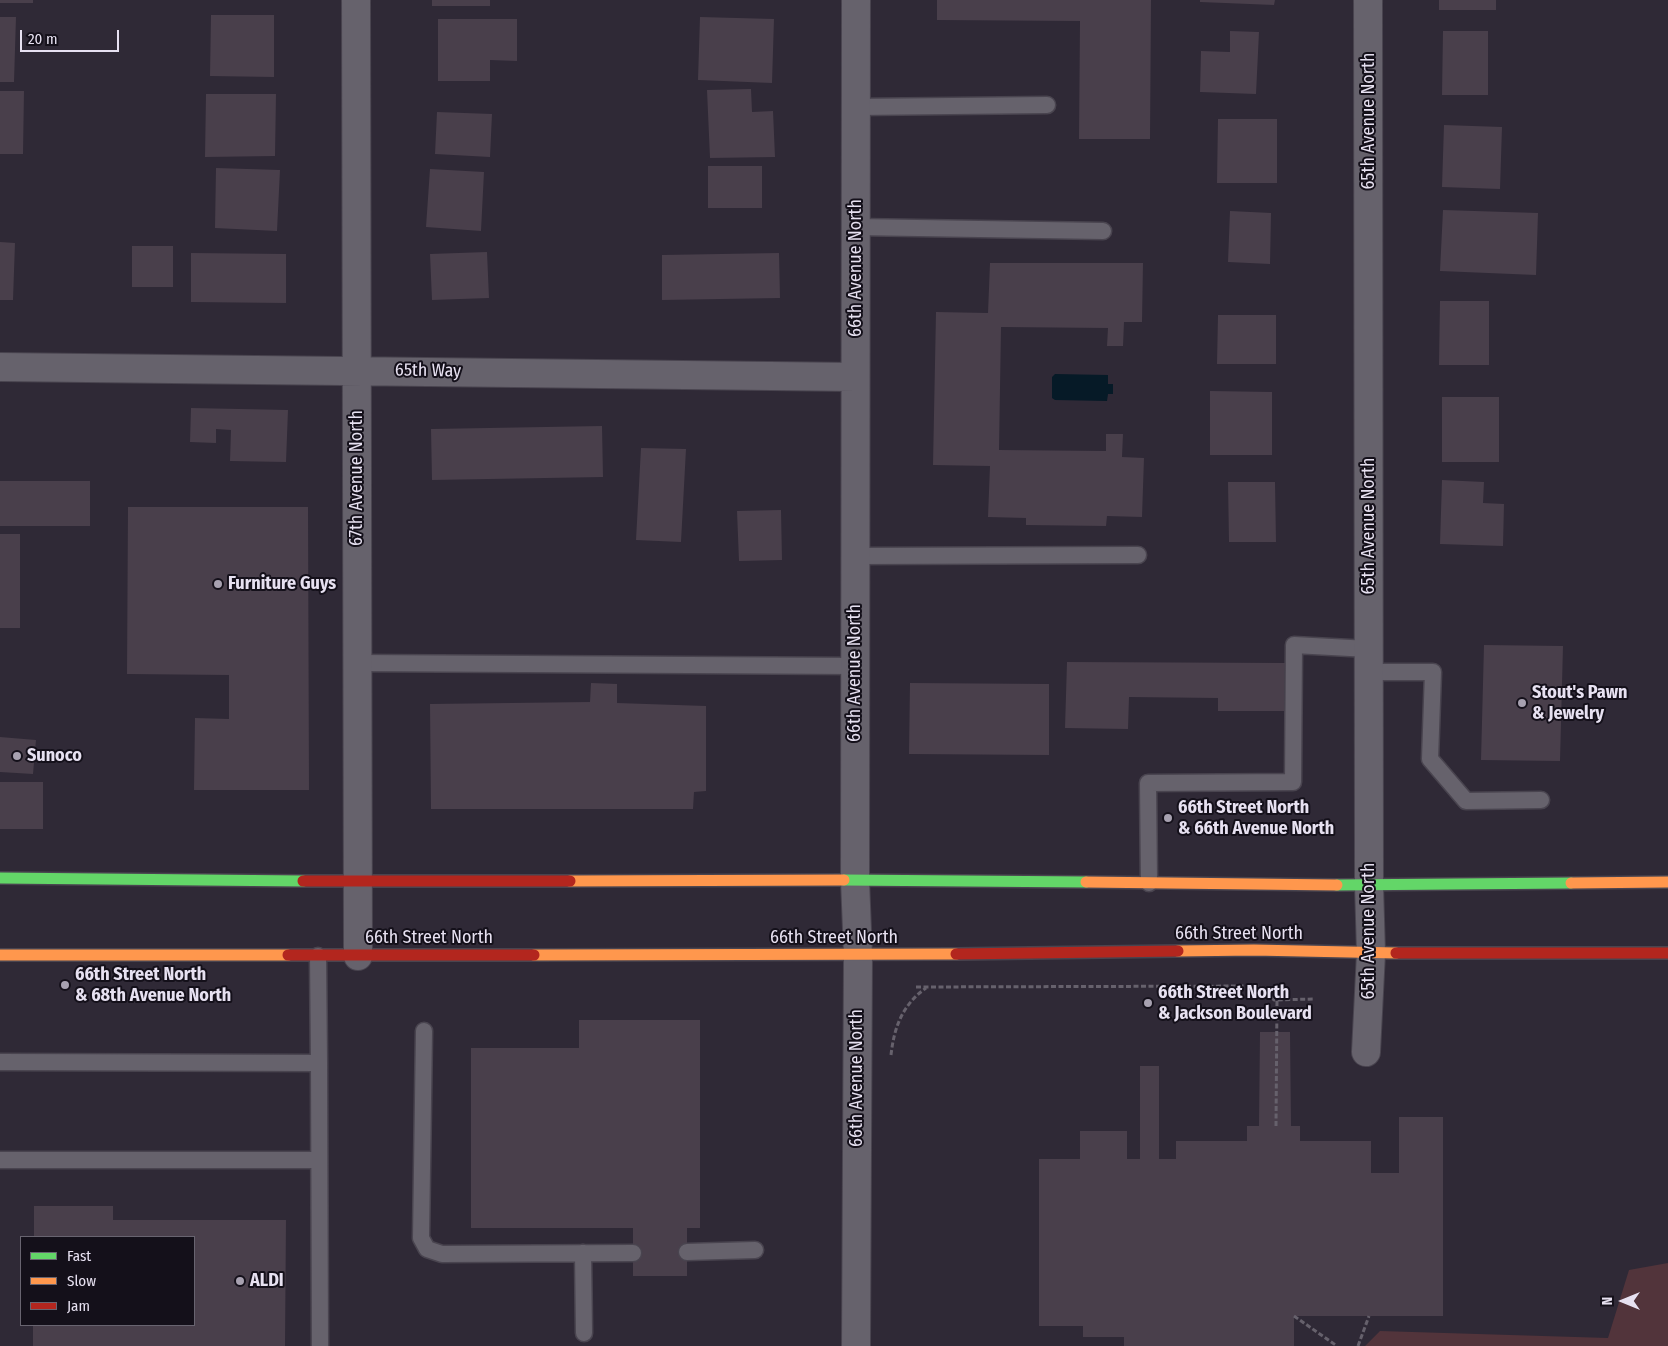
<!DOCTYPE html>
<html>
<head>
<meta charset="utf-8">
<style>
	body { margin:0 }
	#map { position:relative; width:1668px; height:1346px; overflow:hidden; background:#2f2936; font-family:"Fira Sans Condensed",sans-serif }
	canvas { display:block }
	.legend { position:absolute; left:20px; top:1236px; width:175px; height:90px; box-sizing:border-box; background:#14101a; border:1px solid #686470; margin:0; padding:6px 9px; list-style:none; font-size:15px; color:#e7e1f1 }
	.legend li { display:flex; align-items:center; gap:10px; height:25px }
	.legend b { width:25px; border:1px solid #686470 }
	.north { position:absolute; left:1598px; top:1276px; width:50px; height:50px; -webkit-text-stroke:4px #14101a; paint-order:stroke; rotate:270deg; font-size:14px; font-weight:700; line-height:20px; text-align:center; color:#e7e1f1 }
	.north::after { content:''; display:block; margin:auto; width:18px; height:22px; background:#e7e1f1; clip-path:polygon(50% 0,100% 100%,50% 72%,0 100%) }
	.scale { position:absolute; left:20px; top:30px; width:99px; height:22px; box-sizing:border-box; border:2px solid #e7e1f1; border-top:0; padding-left:6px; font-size:15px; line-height:18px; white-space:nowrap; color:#e7e1f1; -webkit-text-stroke:4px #14101a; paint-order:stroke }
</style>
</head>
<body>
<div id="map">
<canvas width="1668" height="1346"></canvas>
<ul class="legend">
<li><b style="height:6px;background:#63d668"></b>Fast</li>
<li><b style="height:6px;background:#ff974d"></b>Slow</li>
<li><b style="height:6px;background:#b3261e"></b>Jam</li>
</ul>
<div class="north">N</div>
<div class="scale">20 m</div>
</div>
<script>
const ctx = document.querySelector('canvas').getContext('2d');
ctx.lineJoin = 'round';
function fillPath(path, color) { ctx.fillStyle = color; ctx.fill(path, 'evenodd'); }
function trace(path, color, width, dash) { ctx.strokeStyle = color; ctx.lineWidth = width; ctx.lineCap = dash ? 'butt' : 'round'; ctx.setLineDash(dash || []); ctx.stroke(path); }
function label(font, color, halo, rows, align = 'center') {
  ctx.font = font + ' "Fira Sans Condensed",sans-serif'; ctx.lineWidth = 4; ctx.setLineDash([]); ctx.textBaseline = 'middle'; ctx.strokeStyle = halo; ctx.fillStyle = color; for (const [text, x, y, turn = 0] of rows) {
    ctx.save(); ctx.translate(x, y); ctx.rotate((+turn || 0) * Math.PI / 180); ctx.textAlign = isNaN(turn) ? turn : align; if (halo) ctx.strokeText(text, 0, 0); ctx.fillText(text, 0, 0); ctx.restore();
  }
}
fillPath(new Path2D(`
	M 1668,1263 L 1668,1346 L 1365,1346 L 1380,1331 L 1608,1338 L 1629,1270 Z`), '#52343b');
fillPath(new Path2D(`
	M 1055,374 L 1108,375 L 1108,384 L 1113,384 L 1113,394 L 1108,394 L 1107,401 L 1055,400 L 1052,398 L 1052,377 Z`), '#061a27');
fillPath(new Path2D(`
	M 0,0 L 33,0 L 33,3 L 0,3 Z
	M 432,0 L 490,0 L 490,6 L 432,6 Z
	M 937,0 L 1151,0 L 1150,139 L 1079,139 L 1080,21 L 937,20 Z
	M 1200,0 L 1275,0 L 1274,5 L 1200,2 Z
	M 1439,0 L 1496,0 L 1496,10 L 1439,10 Z
	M 211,15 L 274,15 L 274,77 L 210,76 Z
	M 0,17 L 16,17 L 14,82 L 0,82 Z
	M 700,17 L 774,19 L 772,83 L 698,80 Z
	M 438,19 L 517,19 L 517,61 L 490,60 L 490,81 L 438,81 Z
	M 1230,31 L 1259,32 L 1256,94 L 1200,92 L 1201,51 L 1230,52 Z
	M 1443,31 L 1488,31 L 1488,95 L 1442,95 Z
	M 751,89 L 752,112 L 773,111 L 775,157 L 710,158 L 707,90 Z
	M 0,91 L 24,91 L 23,154 L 0,154 Z
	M 206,94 L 276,94 L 275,156 L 205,157 Z
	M 437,112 L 492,114 L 490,157 L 435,154 Z
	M 1218,119 L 1277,119 L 1277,183 L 1217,183 Z
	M 1444,125 L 1502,127 L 1500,189 L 1442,187 Z
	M 708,166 L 762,166 L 762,208 L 708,208 Z
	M 216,168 L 280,170 L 277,231 L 215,228 Z
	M 430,169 L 484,172 L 481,231 L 426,227 Z
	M 1443,210 L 1538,213 L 1536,275 L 1440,271 Z
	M 1230,211 L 1271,213 L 1270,264 L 1228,262 Z
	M 0,242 L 15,243 L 13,300 L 0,300 Z
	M 132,246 L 173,246 L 173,287 L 132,287 Z
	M 487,252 L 489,298 L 432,300 L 430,254 Z
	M 191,253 L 286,254 L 286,303 L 191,302 Z
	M 779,253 L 780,298 L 662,300 L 662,255 Z
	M 990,263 L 1143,263 L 1142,322 L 1124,322 L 1123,346 L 1107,346 L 1108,328 L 1001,327 L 999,450 L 1106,451 L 1106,434 L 1123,434 L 1122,457 L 1144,458 L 1142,517 L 1107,516 L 1106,526 L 1026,525 L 1026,518 L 988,517 L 990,466 L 933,465 L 936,312 L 988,313 Z
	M 1440,301 L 1489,301 L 1489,365 L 1439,365 Z
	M 1218,315 L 1276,315 L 1276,364 L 1217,364 Z
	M 1210,391 L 1272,392 L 1272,455 L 1210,455 Z
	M 1442,397 L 1499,397 L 1499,462 L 1442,462 Z
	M 191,408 L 288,410 L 286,462 L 230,461 L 231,430 L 216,429 L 216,443 L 190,442 Z
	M 602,426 L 603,477 L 432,480 L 431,429 Z
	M 641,448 L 686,449 L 681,542 L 636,540 Z
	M 1442,480 L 1484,482 L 1483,503 L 1504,504 L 1503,546 L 1440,544 Z
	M 0,481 L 90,481 L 90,526 L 0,526 Z
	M 1228,482 L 1275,482 L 1276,542 L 1229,542 Z
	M 128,507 L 308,507 L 309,790 L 194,790 L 195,718 L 229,719 L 229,675 L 127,674 Z
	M 781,510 L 782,560 L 739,561 L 737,511 Z
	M 0,534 L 20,534 L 20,628 L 0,628 Z
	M 1484,645 L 1563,646 L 1560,761 L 1481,760 Z
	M 1067,662 L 1285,663 L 1284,711 L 1218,711 L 1218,698 L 1129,697 L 1128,729 L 1065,728 Z
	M 591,683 L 617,684 L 617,703 L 706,706 L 706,791 L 694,792 L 693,809 L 431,809 L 430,704 L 590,702 Z
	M 910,683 L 1049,684 L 1049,755 L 909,754 Z
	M 0,737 L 36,740 L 33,774 L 0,772 Z
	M 0,782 L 43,782 L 43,829 L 0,829 Z
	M 579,1020 L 700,1020 L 700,1228 L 687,1228 L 687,1276 L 633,1276 L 633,1228 L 471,1228 L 471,1048 L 579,1048 Z
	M 1260,1032 L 1290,1032 L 1291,1126 L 1300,1126 L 1300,1141 L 1371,1141 L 1371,1173 L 1399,1173 L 1399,1117 L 1443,1117 L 1443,1316 L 1294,1316 L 1294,1346 L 1124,1346 L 1124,1337 L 1083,1337 L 1083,1326 L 1039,1326 L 1039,1159 L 1080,1159 L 1080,1131 L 1127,1131 L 1127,1159 L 1140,1159 L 1140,1066 L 1159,1066 L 1159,1159 L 1176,1159 L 1176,1141 L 1247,1141 L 1247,1126 L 1259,1126 Z
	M 34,1206 L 113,1206 L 113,1220 L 286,1220 L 285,1346 L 33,1346 L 33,1325 L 194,1325 L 194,1237 L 34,1237 Z`), '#493f4b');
const lane = new Path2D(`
	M 856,107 L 1047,105
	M 856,227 L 1103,231
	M 855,556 L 1138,555
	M 357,663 L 855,666
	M 1369,672 L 1433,672 L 1430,759 L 1466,801 L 1541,800
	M 1149,883 L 1148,783 L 1293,782 L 1294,645 L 1369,649
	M 424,1031 L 421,1238 L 427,1249 L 442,1254 L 633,1253
	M 0,1062 L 319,1063 L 318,956
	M 319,1063 L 320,1346
	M 0,1160 L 319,1160
	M 687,1252 L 755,1250
	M 583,1253 L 584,1333`);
const street = new Path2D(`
	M 356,0 L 358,956
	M 0,367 L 855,377
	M 1366,1052 L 1371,953 L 1369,885 L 1368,0
	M 856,1346 L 858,955 L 855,880 L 856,0`);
const fast = new Path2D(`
	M 0,878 L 303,881
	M 844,880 L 1086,882
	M 1337,885 L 1571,883`);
const slow = new Path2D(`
	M 570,881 L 844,880
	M 1086,882 L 1337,885
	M 1571,883 L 1668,882
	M 1178,951 L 1254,950 L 1396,953
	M 0,955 L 288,955
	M 534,955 L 956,954`);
const jam = new Path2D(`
	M 303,881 L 570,881
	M 1396,953 L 1668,953
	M 956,954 L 1178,951
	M 288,955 L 534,955`);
trace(lane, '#49444f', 19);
trace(street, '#49444f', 30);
trace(fast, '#49444f', 14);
trace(slow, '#49444f', 14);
trace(jam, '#49444f', 14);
trace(new Path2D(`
	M 916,987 L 1260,986 L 1274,1000 L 1314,999
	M 891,1055 C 894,1028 902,1005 926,988
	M 1276,1126 L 1277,1000
	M 1294,1316 L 1337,1346
	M 1358,1346 L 1369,1316`), '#66616c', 3, [5, 2.5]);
trace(lane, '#66626c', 16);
trace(street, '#66626c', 28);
trace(fast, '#63d668', 11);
trace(slow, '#ff974d', 11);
trace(jam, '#b3261e', 11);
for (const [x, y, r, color] of [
	[218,584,5,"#a7a1b0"],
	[1522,703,5,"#a7a1b0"],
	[17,756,5,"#a7a1b0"],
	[1168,818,5,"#a7a1b0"],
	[65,985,5,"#a7a1b0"],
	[1148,1003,5,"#a7a1b0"],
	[240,1281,5,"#a7a1b0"]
]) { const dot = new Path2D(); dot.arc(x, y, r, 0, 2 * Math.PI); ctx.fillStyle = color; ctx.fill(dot); trace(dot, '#14101a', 2); }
label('18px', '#e7e1f1', '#14101a', [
	["65th Avenue North",1369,121,-90],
	["66th Avenue North",856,268,-90],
	["65th Way",428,371,1],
	["67th Avenue North",357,478,-90],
	["65th Avenue North",1369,526,-90],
	["66th Avenue North",855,673,-90],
	["65th Avenue North",1369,931,-90],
	["66th Street North",1239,934],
	["66th Street North",429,938],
	["66th Street North",834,938],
	["66th Avenue North",857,1078,-90]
]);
label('bold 18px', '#e7e1f1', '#14101a', [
	["Furniture Guys",228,584],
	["Stout's Pawn",1532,693],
	["& Jewelry",1532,714],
	["Sunoco",27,756],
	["66th Street North",1178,808],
	["& 66th Avenue North",1178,829],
	["66th Street North",75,975],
	["& 68th Avenue North",75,996],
	["66th Street North",1158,993],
	["& Jackson Boulevard",1158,1014],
	["ALDI",250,1281]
], 'left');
</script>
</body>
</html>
